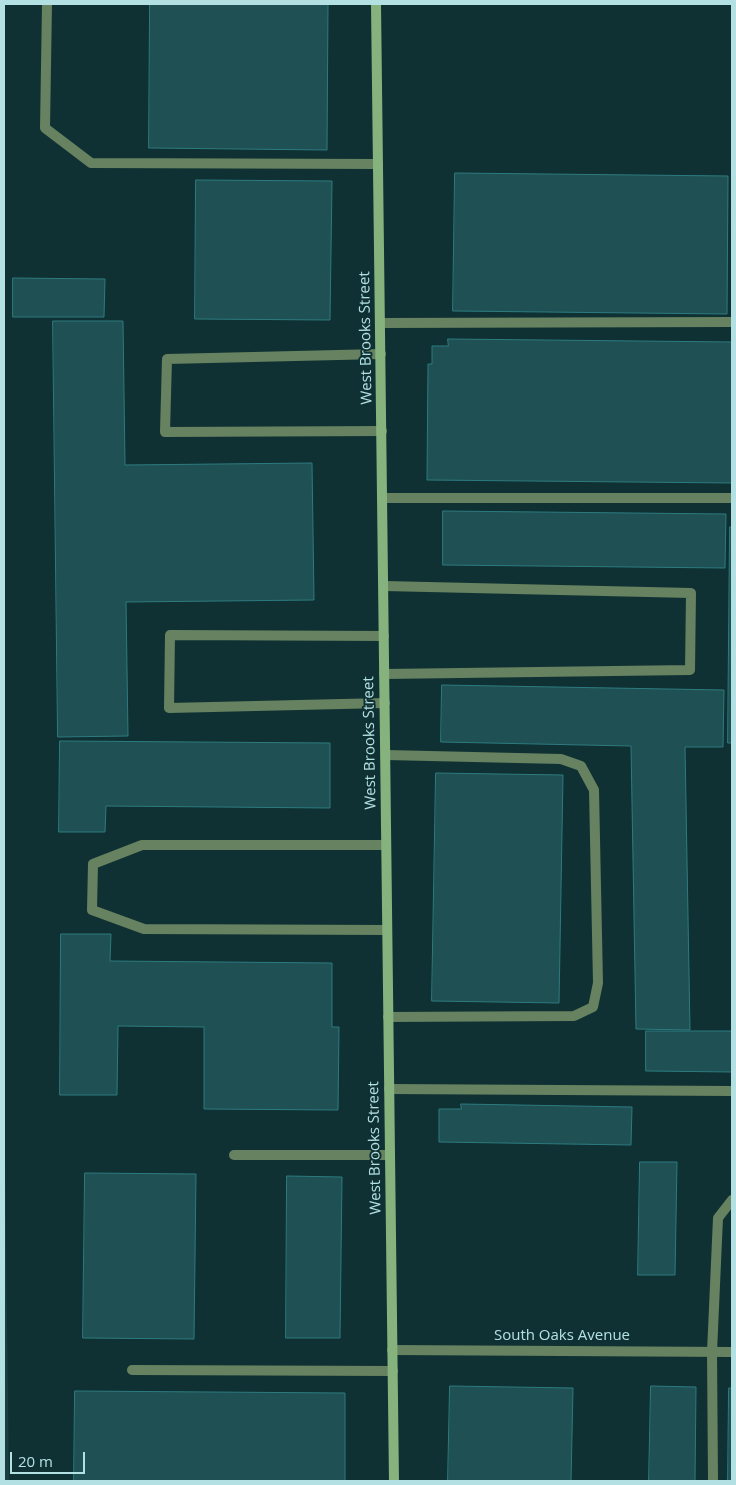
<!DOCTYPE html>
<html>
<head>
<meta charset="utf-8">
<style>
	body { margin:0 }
	#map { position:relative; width:736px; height:1485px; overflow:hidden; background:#103133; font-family:"Open Sans",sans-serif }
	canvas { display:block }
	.frame { position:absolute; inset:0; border:5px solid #b3e0e3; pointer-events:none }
	.scale { position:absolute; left:10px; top:1452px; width:75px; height:22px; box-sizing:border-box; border:2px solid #b3e0e3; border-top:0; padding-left:6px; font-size:15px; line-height:18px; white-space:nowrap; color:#b3e0e3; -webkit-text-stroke:4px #103133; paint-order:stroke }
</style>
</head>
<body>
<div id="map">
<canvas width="736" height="1485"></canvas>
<div class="frame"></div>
<div class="scale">20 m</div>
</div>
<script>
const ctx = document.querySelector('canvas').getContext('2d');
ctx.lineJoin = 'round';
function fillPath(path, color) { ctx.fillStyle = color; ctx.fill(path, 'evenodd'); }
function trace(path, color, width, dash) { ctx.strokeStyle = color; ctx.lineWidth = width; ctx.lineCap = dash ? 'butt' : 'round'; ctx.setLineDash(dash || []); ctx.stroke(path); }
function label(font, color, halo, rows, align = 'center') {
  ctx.font = font + ' "Open Sans",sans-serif'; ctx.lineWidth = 4; ctx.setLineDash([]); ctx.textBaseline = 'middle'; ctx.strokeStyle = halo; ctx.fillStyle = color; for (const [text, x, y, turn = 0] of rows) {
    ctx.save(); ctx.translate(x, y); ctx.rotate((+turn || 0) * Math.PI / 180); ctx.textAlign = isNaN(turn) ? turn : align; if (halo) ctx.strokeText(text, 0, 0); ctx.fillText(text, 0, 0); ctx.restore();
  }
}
fillPath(new Path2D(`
	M 4,1076 L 9,1481 L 4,1481 Z`), '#193f41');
const building = new Path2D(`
	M 150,4 L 328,4 L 327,150 L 149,148 Z
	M 455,173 L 728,176 L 727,314 L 453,311 Z
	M 196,180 L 332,181 L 330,320 L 195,319 Z
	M 13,278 L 105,279 L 104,317 L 13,317 Z
	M 53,321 L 123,321 L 125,465 L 312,463 L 314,600 L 126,602 L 128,736 L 58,737 Z
	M 448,339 L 732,342 L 732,483 L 427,480 L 428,364 L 432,364 L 432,346 L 448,346 Z
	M 443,511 L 726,514 L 725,568 L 443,565 Z
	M 730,527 L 732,527 L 732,743 L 728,743 Z
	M 442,685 L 724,690 L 723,747 L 685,747 L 690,1030 L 636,1029 L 631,746 L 441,742 Z
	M 60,741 L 330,743 L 330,808 L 106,806 L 105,832 L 59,832 Z
	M 436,773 L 563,775 L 559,1003 L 432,1001 Z
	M 61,934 L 111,934 L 110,961 L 332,963 L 332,1027 L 339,1027 L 338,1110 L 204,1109 L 204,1027 L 118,1026 L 117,1095 L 60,1095 Z
	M 646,1031 L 732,1031 L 732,1072 L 646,1071 Z
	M 461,1104 L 632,1107 L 631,1145 L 439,1142 L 439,1109 L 461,1109 Z
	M 640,1162 L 677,1162 L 675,1275 L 638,1275 Z
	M 85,1173 L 196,1174 L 194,1339 L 83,1338 Z
	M 287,1176 L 342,1177 L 340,1338 L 286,1338 Z
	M 450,1386 L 573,1388 L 571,1481 L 448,1481 Z
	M 651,1386 L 696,1387 L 695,1481 L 649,1481 Z
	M 729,1388 L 732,1388 L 732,1481 L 728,1481 Z
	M 75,1391 L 345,1393 L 345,1481 L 74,1481 Z`);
fillPath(building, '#1f5154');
trace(building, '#2d7b7f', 1);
trace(new Path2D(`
	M 47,4 L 45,128 L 91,163 L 378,164
	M 380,323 L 732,322
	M 381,354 L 167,359 L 165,432 L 382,431
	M 382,498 L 732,498
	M 384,586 L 691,593 L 690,670 L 384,674
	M 384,636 L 170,635 L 169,708 L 385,703
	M 386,755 L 561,759 L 581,766 L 594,790 L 598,983 L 593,1007 L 574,1016 L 388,1017
	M 386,845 L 142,845 L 93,864 L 92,910 L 144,929 L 387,930
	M 389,1089 L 732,1091
	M 234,1155 L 390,1155
	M 132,1370 L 393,1371
	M 713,1481 L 712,1352 L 718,1218 L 732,1200`), '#668260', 10);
trace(new Path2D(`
	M 392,1350 L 732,1352`), '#668260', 10);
trace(new Path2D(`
	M 376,4 L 394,1481`), '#86b37d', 10);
label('15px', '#b3e0e3', '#103133', [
	["West Brooks Street",366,338,-91],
	["West Brooks Street",370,743,-91],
	["West Brooks Street",375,1148,-91],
	["South Oaks Avenue",562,1336]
]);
</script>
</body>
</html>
